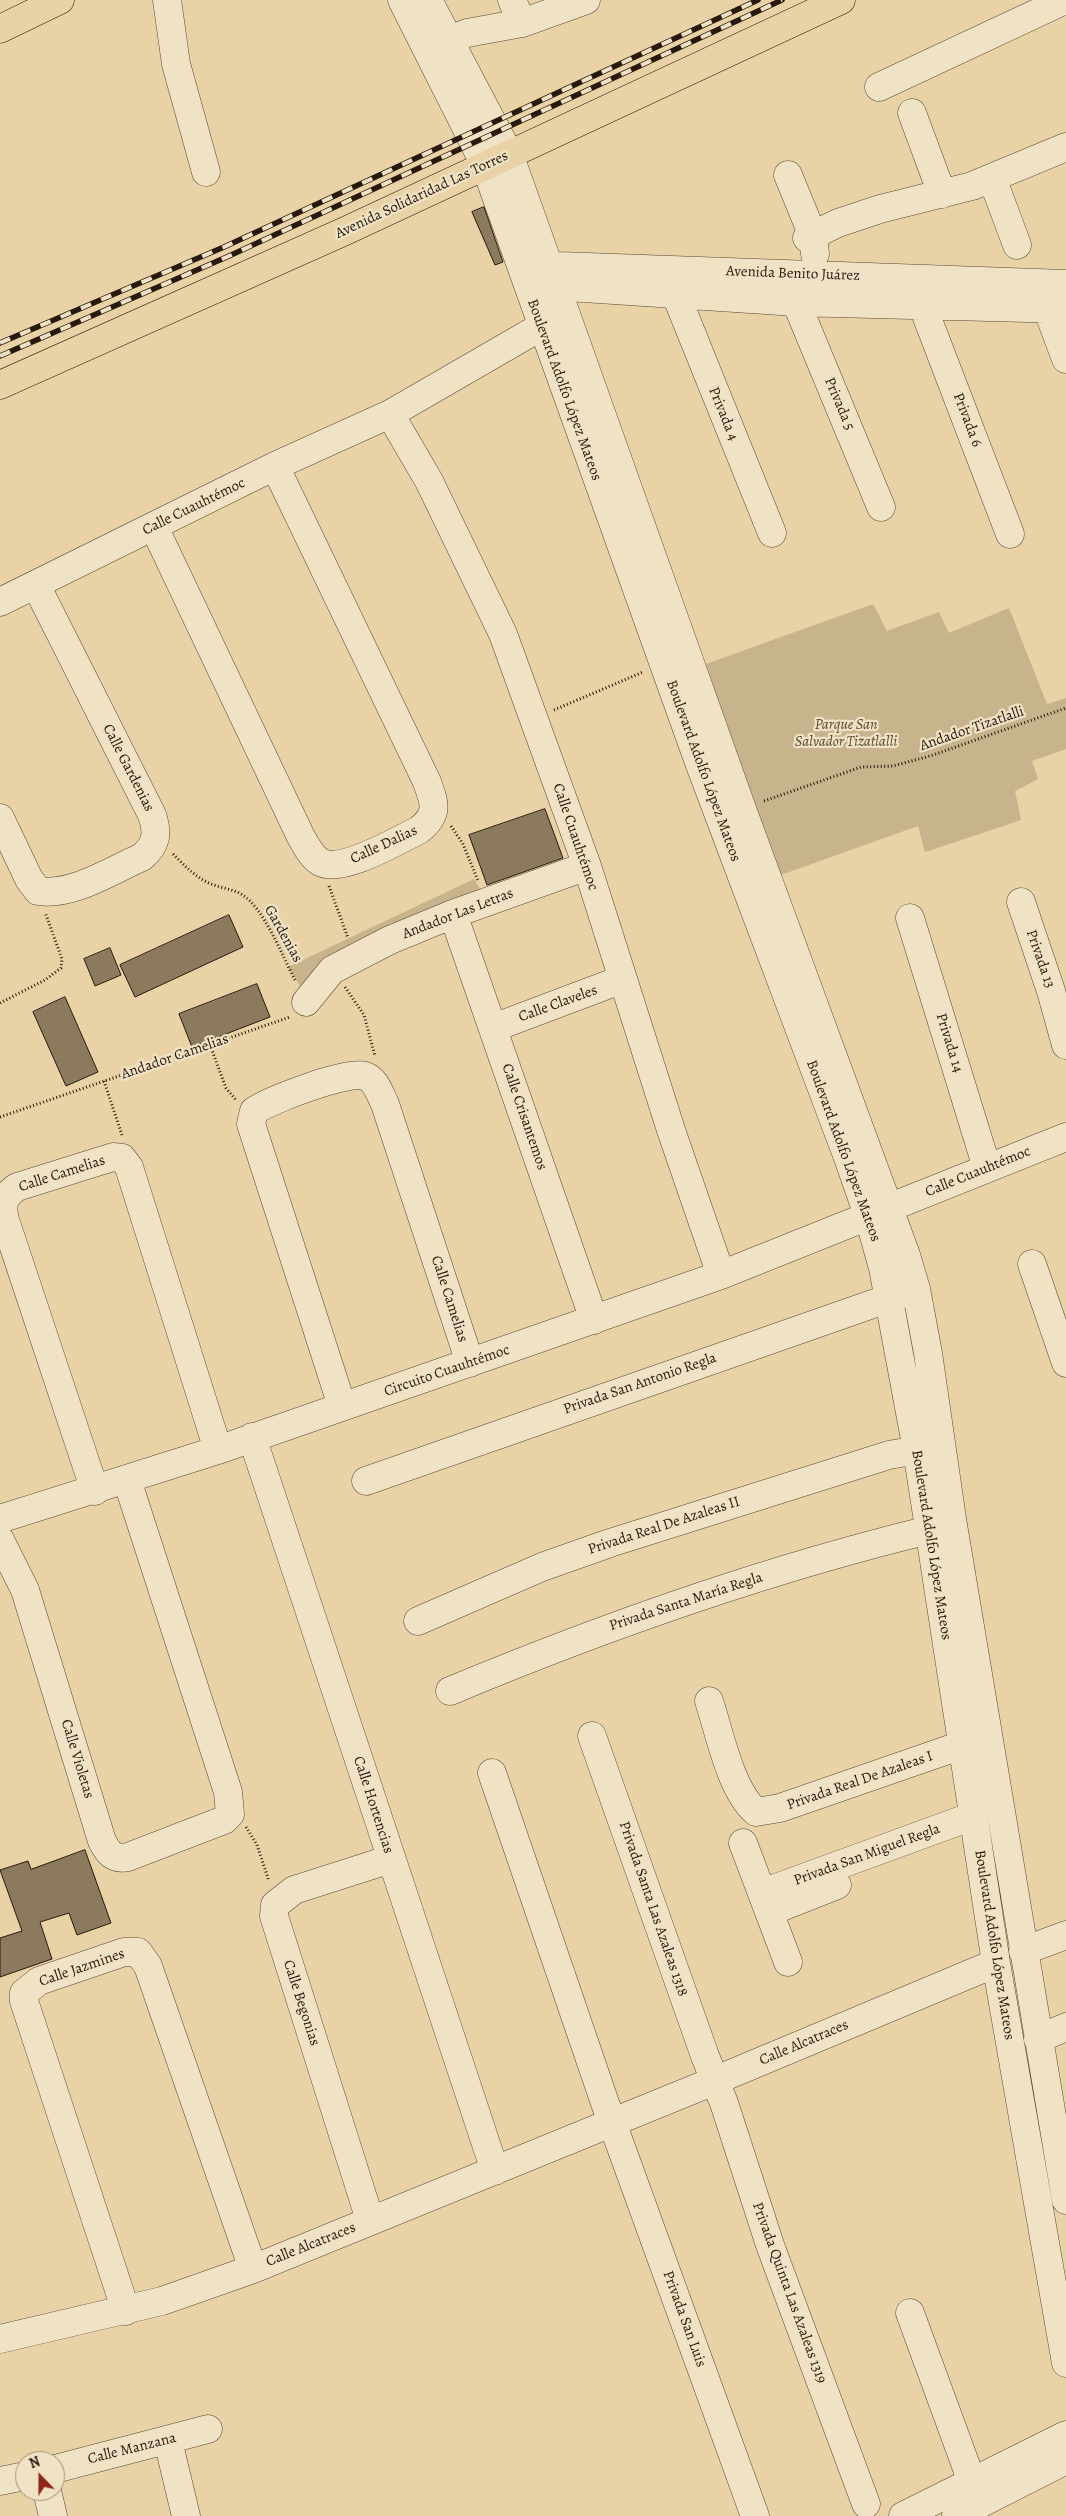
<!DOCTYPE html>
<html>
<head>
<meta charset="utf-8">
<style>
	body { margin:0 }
	#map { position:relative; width:1066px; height:2516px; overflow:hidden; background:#e8d2a6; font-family:Alegreya,serif }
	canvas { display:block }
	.north { position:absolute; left:15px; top:2451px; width:50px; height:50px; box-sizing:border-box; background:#f0e2c5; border:1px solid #a0927b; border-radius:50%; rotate:338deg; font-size:14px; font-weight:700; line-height:20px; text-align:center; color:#271a0d }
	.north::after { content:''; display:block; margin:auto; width:18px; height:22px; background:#8f2418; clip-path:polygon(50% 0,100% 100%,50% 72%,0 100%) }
</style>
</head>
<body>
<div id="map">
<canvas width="1066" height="2516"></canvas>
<div class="north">N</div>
</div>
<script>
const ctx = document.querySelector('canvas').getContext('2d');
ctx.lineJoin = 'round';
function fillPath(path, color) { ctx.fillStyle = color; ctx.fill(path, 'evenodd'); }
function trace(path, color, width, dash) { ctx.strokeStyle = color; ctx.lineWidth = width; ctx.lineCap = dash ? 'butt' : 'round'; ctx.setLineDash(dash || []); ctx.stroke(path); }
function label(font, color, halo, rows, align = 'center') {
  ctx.font = font + ' Alegreya,serif'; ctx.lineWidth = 4.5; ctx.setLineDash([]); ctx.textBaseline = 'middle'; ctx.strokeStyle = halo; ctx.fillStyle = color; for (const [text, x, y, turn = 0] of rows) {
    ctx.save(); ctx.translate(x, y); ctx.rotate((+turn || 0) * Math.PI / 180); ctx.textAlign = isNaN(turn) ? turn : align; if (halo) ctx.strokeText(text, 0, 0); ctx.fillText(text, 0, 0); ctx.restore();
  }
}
fillPath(new Path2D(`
	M 873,604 L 887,631 L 939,612 L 949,633 L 1009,608 L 1047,704 L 1066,698 L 1066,749 L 1032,761 L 1038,779 L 1015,791 L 1021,820 L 925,852 L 918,826 L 775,877 L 706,664 Z
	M 474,879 L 486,899 L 306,995 L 288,967 Z`), '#c7b38c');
const building = new Path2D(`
	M 484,207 L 503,262 L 495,265 L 472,212 Z
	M 545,809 L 563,858 L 487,885 L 469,835 Z
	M 229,915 L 243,947 L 135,997 L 120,965 Z
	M 110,948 L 121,975 L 95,986 L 84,959 Z
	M 257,984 L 270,1017 L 192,1047 L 179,1014 Z
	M 65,997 L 98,1072 L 66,1086 L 33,1012 Z
	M 85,1850 L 111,1923 L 77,1935 L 69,1913 L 40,1922 L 52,1959 L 0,1977 L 0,1938 L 22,1931 L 0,1870 L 28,1861 L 31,1869 Z`);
fillPath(building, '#8b7a5d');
trace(building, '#271a0d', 1);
const minor = new Path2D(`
	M 167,0 L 176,64 L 206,172
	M 402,0 L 485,165 L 700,765 L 847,1155 L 869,1218 L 883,1268 L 917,1450 L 996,1963 L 1066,2363
	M 428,0 L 509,154 L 742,809 L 906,1255 L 916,1289 L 928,1353 L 952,1519 L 1066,2200
	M 522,23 L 586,0
	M 449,41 L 467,33 L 522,23 L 512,0
	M 879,87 L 1065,0
	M 912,113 L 942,194
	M 788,175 L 813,236 L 815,254
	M 992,178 L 1017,245
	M 807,238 L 838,223 L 880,209 L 972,186 L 1066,147
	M 530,265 L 1066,284
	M 538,285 L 796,302 L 1066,309
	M 676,295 L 772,533
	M 796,302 L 881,507
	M 923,307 L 1010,534
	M 1047,308 L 1066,359
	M 390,414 L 429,481 L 503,634 L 587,866 L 671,1130 L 721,1275
	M 154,527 L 301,837 C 306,846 312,857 320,862 C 342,874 398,840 419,830 C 439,814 435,804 427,782 L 275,466
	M 0,602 L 275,466 L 390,414 L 556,318
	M 0,818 L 29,879 L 38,891 C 73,896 110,871 142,857 C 157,844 158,833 152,815 L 36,585
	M 1021,902 L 1051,991 L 1066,1045
	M 453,914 L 594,1320
	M 910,918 L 987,1168
	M 306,1002 L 332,970 L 390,940 L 453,914 L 587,866
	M 493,1028 L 623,979
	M 1032,1264 L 1066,1363
	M 342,1406 L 251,1124 L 254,1111 C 270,1100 348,1070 365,1076 C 376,1080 380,1094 385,1104 L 470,1363
	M 252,1437 L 495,2171
	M 366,1481 L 907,1292
	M 95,1491 L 5,1220 C 1,1204 4,1196 17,1187 L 113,1157 L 122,1158 L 129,1167 L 218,1450
	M 0,1519 L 218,1450 L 721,1275 L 1066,1137
	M 0,1540 L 25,1590 L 102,1841 C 108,1853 114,1860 128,1857 L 224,1820 L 230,1814 L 228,1792 L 127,1480
	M 418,1621 L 542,1567 L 610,1543 L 889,1455 L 917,1450
	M 450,1691 C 606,1626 765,1570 929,1530
	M 709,1701 C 720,1734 730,1789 756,1812 L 780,1808 L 962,1745
	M 592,1736 L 705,2056 L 724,2103 L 770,2245 L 866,2504
	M 492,1773 L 605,2103 L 755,2516
	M 743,1843 L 788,1962
	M 762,1893 L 973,1816
	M 769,1912 L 837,1885
	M 1023,1951 L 1066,1935
	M 1038,2039 L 1066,2027
	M 370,2220 L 274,1916 L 275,1905 L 294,1890 L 391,1859
	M 126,2311 L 24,2001 L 24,1993 L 39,1981 L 124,1952 L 138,1952 L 148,1966 L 253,2269
	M 910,2313 L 972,2482
	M 0,2339 L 162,2301 L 253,2269 L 714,2081 L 996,1963
	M 168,2441 L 186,2516
	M 55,2469 L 208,2429
	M 0,2481 L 25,2476
	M 47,2491 L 53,2516
	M 903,2516 L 1066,2435
	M 956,2516 L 1066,2460`);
const major = new Path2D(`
	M 0,29 L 60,0
	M 0,385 L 343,232 L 841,0`);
trace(minor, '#574833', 29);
trace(major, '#271a0d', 29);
trace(new Path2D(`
	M 554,710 L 643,672
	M 764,801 L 861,767 L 893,766 L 930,756 L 1066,708
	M 451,826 L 463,844 L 478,881
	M 173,854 C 185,866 196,878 211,884 C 221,888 232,889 241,894 C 264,907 282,956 295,980
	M 329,886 L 348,938
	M 345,987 L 364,1015 L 375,1056
	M 0,1003 L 45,980 L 61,968 L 62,959 L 45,912
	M 210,1045 L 226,1088 L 236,1100
	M 104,1081 L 122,1135
	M 0,1117 L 290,1017
	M 246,1827 L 257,1845 L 269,1881`), '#271a0d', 3, [1, 2.5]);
trace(minor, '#f0e2c5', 28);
trace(major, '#e8d2a6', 28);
const rail = new Path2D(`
	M 0,343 L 224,247 L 758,0
	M 0,356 L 229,256 L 782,0`);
trace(rail, '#271a0d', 5.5);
trace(rail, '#f0e2c5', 4, [11]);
label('15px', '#271a0d', '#f0e2c5', [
	["Avenida Solidaridad Las Torres",422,195,-25],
	["Avenida Benito Juárez",793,274,2],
	["Boulevard Adolfo López Mateos",564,390,70],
	["Privada 5",839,404,67],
	["Privada 4",723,414,68],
	["Privada 6",967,420,69],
	["Calle Cuauhtémoc",194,507,-26],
	["Andador Tizatlalli",972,729,-19],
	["Calle Gardenias",128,768,63],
	["Boulevard Adolfo López Mateos",703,771,70],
	["Calle Cuauhtémoc",575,837,71],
	["Calle Dalias",384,845,-25],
	["Andador Las Letras",458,914,-21],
	["Gardenias",283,934,61],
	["Privada 13",1040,959,71],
	["Calle Claveles",558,1004,-20],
	["Privada 14",949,1043,73],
	["Andador Camelias",175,1057,-19],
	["Calle Crisantemos",524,1117,71],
	["Boulevard Adolfo López Mateos",843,1151,70],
	["Calle Cuauhtémoc",978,1172,-22],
	["Calle Camelias",62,1174,-18],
	["Calle Camelias",449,1299,72],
	["Circuito Cuauhtémoc",447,1371,-19],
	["Privada San Antonio Regla",640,1384,-19],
	["Privada Real De Azaleas II",664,1526,-18],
	["Boulevard Adolfo López Mateos",931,1545,81],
	["Privada Santa María Regla",686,1602,-18],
	["Calle Violetas",77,1759,73],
	["Privada Real De Azaleas I",860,1781,-19],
	["Calle Hortencias",373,1805,72],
	["Privada San Miguel Regla",867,1855,-20],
	["Privada Santa Las Azaleas 1318",653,1909,71],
	["Boulevard Adolfo López Mateos",994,1945,81],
	["Calle Jazmines",82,1968,-19],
	["Calle Begonias",301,2003,72],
	["Calle Alcatraces",804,2043,-23],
	["Calle Alcatraces",311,2245,-22],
	["Privada Quinta Las Azaleas 1319",789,2293,70],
	["Privada San Luis",684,2319,70],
	["Calle Manzana",132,2449,-14]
]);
label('italic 15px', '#574833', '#f0e2c5', [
	["Parque San",846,725],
	["Salvador Tizatlalli",846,742]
]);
</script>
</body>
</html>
